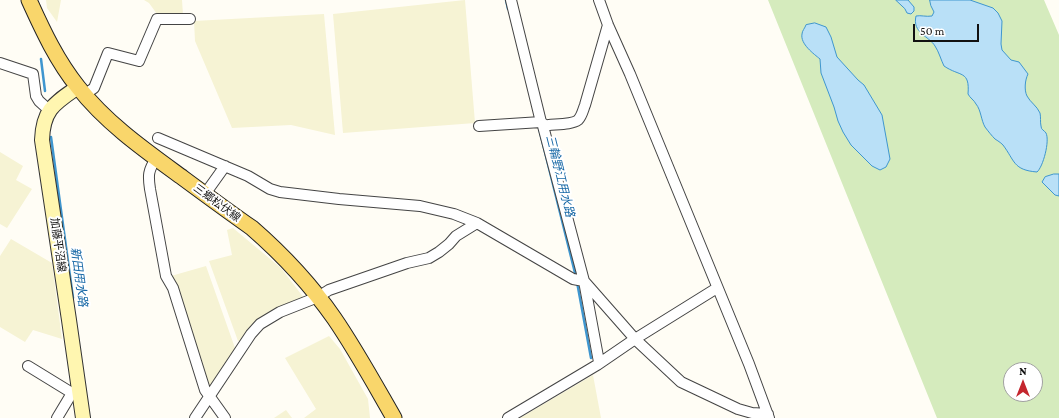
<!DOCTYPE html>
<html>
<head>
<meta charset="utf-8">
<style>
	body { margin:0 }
	#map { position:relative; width:1059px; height:418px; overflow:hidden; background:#fffdf5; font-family:"Crimson Pro",serif }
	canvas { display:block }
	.north { position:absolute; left:1003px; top:362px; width:40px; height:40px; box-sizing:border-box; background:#fff; border:1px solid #a0a0a0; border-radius:50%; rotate:0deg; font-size:11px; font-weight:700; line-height:16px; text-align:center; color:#111 }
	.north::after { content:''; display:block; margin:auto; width:14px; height:18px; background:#c4262e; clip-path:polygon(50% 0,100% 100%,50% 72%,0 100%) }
	.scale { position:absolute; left:913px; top:24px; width:66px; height:18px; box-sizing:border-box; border:2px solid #111; border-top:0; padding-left:5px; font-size:12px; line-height:14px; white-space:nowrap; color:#111; -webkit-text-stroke:3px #fff; paint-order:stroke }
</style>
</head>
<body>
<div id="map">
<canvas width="1059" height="418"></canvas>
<div class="north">N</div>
<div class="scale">50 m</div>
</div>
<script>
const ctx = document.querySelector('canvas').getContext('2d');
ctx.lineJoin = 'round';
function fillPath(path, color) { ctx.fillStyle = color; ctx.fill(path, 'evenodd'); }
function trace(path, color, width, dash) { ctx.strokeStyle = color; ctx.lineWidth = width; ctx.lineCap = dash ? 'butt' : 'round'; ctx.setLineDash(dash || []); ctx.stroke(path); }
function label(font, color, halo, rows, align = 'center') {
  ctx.font = font + ' "Crimson Pro","Noto Sans JP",serif'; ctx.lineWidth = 4; ctx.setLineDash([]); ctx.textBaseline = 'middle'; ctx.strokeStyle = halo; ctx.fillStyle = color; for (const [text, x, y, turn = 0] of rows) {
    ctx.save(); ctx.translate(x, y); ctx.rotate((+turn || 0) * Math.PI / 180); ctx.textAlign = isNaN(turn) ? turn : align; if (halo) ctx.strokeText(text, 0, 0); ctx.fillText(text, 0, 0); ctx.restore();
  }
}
fillPath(new Path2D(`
	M 46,0 L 61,0 L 57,22 L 47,8 Z
	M 144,0 L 182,0 L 183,15 L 157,14 L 149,3 Z
	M 465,0 L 475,123 L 343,133 L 333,14 Z
	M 324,14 L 335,135 L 291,125 L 232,128 L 195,41 L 194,21 Z
	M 0,152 L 23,166 L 16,180 L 32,189 L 7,228 L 0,224 Z
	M 233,228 L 281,268 L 304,298 L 242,341 L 238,341 L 209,261 L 232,255 L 227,230 Z
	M 11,239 L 52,263 L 62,339 L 33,330 L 25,342 L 0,327 L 0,256 Z
	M 206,266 L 235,348 L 234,353 L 210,387 L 171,276 Z
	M 329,336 L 340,349 L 368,399 L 370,418 L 304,418 L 316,409 L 285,358 Z
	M 593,375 L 601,418 L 520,418 Z
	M 286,410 L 292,418 L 274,418 Z`), '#f6f3d4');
fillPath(new Path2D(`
	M 768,0 L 1044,0 L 1059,35 L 1059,418 L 937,418 ZM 1011,370 L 1035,370 L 1035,394 L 1011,394 Z`), '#d5ebbd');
const water = new Path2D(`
	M 896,0 L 908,0 L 914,7 L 914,11 L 911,14 L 907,13 L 905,9 Z
	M 930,0 L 970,0 L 993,8 L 998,13 L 1002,21 L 1001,44 L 1002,50 L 1011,60 L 1019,62 L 1028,74 C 1025,80 1024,90 1027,96 C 1030,102 1037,106 1040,113 C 1041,117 1040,122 1041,126 C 1041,130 1044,130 1046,133 C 1050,141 1043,167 1037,172 C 1013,170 1015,161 1003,145 C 1000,142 998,141 995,139 C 992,136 988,131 985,127 C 981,120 981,110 976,104 C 974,100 970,98 968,94 C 970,70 960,77 944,66 C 941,60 939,52 935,46 C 929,36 912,33 916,16 C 921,15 926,17 932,16 L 934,12 L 931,6 Z
	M 815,23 L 826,27 L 831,37 L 837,57 L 858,80 L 864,85 L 882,115 L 890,159 L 886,167 L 880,170 L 872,166 L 851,145 L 843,132 L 838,121 L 834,107 L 821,73 L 820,59 C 814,54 800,44 802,34 C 802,31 805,28 806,25 Z
	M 1054,174 L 1059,174 L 1059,196 L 1055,195 L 1042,182 L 1045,177 Z`);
fillPath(water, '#b9e0f7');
trace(water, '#3f96cf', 1);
trace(new Path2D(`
	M 506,0 L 508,9
	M 41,59 L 45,91
	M 539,128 L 576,277
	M 51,137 L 73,298
	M 577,282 L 591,358`), '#3f96cf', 2.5);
const minor = new Path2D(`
	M 511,0 L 541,122 L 545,125
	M 599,0 L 608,25 L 630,74 L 749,364 L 769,418
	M 0,63 L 33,74 L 36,96 L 39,101 L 49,110
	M 84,95 L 94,88 L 108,53 L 139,61 L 157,19 L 190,19
	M 479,126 L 541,122
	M 158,138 L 248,176 L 270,189 L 280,192 L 339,199 L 420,206 L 454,214 L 477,223 L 573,279 L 584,281 L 635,339 L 681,382 L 738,409 L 752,413 L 768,414
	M 156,159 C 148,170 148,176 150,189 L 166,276 L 173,288 L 205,390 L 225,418
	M 205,194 L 225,166
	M 599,362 L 584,281 L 543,126 C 551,124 572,125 578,120 C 582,116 583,110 585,105 L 608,25
	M 28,366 L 72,393 L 79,392
	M 57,418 L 72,393
	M 195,418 L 251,334 L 260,324 L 280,312 L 318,297 L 329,290 L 407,263 L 429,258 L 439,252 L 449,244 L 456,236 L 477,223
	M 508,418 L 597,365 L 635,339 L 717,288`);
const secondary = new Path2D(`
	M 78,87 C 55,103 43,109 42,140 L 69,320 L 83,418`);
const primary = new Path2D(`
	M 29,0 C 43,31 57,61 78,87 C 107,124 146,151 183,178 C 206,195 229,212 252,228 C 283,255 311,285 334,318 C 356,350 375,385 394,418`);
trace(minor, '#444', 12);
trace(secondary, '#333', 16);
trace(primary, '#222', 17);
trace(minor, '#fff', 10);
trace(secondary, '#fff6b0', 14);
trace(primary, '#f9d66b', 15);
label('11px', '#111', '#fff', [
	["三郷松伏線",217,203,36],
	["加藤平沼線",58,245,82]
]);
label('italic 12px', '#1768a6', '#fff', [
	["三輪野江用水路",560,176,76],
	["新田用水路",79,277,82]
]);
</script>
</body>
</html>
